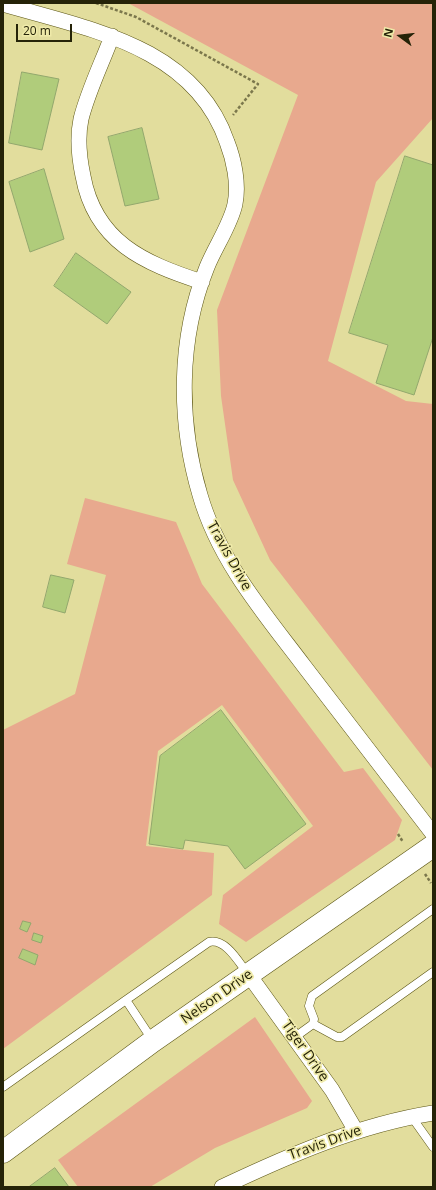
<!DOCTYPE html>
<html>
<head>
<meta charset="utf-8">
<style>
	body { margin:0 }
	#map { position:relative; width:436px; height:1190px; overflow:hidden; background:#e2dd9d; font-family:"Open Sans",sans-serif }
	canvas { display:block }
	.frame { position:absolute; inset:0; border:4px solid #252308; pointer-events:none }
	.north { position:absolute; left:380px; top:16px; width:40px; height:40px; -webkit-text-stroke:3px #efeaa9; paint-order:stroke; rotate:285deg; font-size:11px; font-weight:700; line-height:16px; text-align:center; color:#252308 }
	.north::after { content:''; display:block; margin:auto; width:14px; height:18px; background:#252308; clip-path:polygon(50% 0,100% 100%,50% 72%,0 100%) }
	.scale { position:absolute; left:16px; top:24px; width:56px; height:18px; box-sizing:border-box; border:2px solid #252308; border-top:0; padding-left:5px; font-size:12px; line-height:14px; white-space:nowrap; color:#252308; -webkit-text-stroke:3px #efeaa9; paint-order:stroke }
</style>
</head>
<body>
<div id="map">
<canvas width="436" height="1190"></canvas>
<div class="frame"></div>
<div class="north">N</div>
<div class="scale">20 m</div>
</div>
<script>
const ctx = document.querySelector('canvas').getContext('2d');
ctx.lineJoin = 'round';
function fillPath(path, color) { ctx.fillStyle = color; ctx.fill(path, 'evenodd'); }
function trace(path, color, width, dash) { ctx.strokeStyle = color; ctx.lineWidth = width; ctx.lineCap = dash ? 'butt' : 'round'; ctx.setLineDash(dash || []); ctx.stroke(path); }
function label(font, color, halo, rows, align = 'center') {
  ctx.font = font + ' "Open Sans",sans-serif'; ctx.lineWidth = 3.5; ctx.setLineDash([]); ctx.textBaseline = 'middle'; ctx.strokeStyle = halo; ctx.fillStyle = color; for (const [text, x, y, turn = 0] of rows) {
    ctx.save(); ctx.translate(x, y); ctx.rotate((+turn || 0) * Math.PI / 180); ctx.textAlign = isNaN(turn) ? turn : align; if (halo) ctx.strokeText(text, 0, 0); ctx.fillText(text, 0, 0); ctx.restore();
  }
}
fillPath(new Path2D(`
	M 128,3 L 433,3 L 433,118 L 376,182 L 328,361 L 406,401 L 433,404 L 433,770 L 270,560 L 233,480 L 221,396 L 217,310 L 298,95 Z
	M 85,498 L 176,522 L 202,584 L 344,772 L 363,768 L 402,820 L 395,840 L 246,942 L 219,924 L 223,895 L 313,826 L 222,705 L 158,751 L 146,846 L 214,853 L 212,895 L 3,1049 L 3,730 L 75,694 L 106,575 L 67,564 Z
	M 255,1017 L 312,1101 L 307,1108 L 215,1148 L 150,1187 L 78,1187 L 58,1160 Z`), '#e8a98e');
const building = new Path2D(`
	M 22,72 L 59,79 L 42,150 L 9,143 Z
	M 142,128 L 159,199 L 125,206 L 108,137 Z
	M 405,156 L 433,165 L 433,337 L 414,395 L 376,383 L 388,345 L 349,333 Z
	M 44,169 L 64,239 L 30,252 L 9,182 Z
	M 76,253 L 131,292 L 107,324 L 54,286 Z
	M 51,575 L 74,580 L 65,613 L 43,607 Z
	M 221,710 L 306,824 L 245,869 L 228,846 L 185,840 L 183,849 L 149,844 L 160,756 Z
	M 23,921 L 31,923 L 27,932 L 20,929 Z
	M 34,933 L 43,936 L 41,943 L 32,940 Z
	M 23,949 L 38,955 L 35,965 L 19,958 Z
	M 55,1168 L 69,1187 L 29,1187 Z`);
fillPath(building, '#b0cc7b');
trace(building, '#92a76d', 1);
const lane = new Path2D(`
	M 126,1000 L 209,942 C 226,938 239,963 248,974
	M 313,1024 L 337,1037 L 342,1037 L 433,972
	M 295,1037 L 313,1024 L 314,1019 L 309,1006 L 312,996 L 433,909
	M 3,1087 L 126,1000 L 153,1041
	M 411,1116 L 433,1147`);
const street = new Path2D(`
	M 3,4 C 88,29 194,46 227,142 C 234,160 239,184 235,204 C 231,224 215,247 207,267 C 178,339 178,421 200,495 C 219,561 264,613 304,666 C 347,722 390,778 433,834
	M 112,36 C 102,63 88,91 81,119 C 77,138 79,157 83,176 C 95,242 144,263 202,282
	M 249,975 L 332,1090 L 356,1131
	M 222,1187 C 290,1155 358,1125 433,1113`);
const secondary = new Path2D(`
	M 3,1152 L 153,1041 L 433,846`);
trace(lane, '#5b5514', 9);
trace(street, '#5b5514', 16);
trace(secondary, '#5b5514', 23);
trace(new Path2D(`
	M 96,3 L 136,17 L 258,84 L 233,115
	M 398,834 L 403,842
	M 425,874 L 431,883`), '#7b774c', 2.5, [3, 2]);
trace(lane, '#fff', 8);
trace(street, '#fff', 15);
trace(secondary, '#fff', 22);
label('14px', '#252308', '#efeaa9', [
	["Travis Drive",229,556,61],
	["Nelson Drive",217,997,-35],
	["Tiger Drive",305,1051,55],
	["Travis Drive",325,1143,-20]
]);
</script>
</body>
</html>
